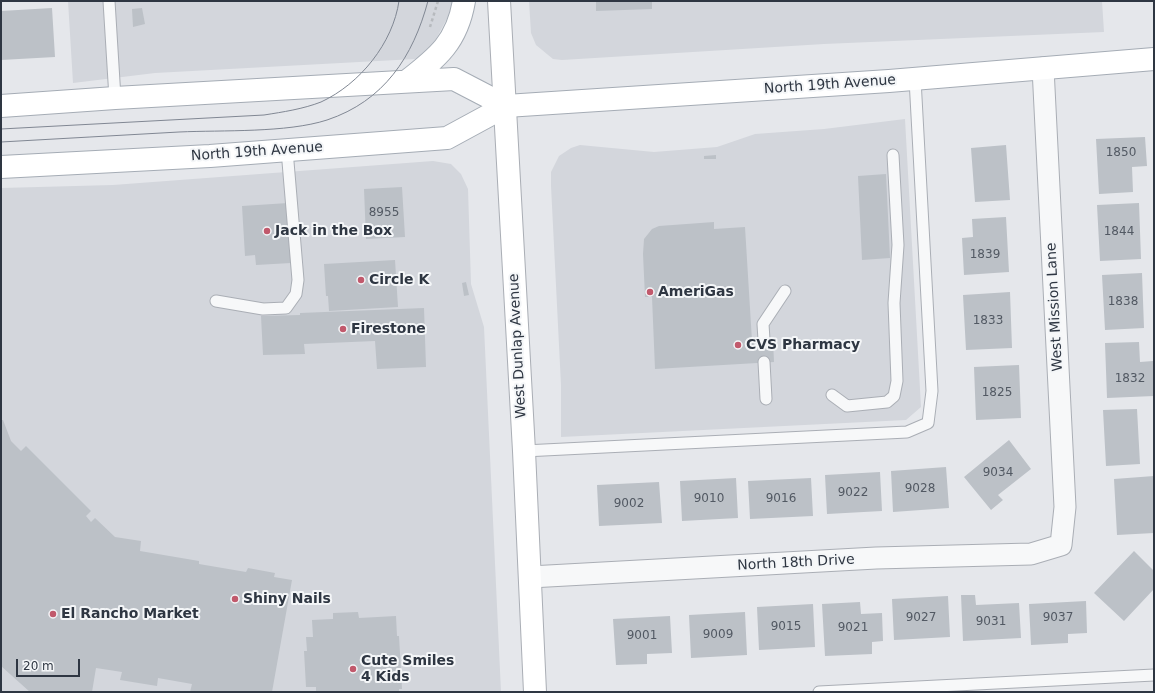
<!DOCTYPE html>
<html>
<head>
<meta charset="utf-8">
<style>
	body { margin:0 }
	#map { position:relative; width:1155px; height:693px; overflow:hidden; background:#e5e7eb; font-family:"DejaVu Sans",sans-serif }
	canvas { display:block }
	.frame { position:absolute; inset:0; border:2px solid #2e3642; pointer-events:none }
	.scale { position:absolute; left:16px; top:659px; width:64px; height:18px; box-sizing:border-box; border:2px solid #2e3642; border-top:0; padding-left:5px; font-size:12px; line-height:14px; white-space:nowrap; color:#2e3642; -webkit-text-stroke:3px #f4f6f8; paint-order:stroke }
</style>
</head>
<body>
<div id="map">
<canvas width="1155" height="693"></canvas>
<div class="frame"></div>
<div class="scale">20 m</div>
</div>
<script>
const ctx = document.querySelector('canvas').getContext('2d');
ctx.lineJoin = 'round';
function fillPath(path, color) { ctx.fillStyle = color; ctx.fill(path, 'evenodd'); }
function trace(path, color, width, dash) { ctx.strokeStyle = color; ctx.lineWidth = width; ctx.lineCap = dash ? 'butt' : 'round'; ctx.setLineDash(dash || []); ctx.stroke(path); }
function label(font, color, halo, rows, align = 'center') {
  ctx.font = font + ' "DejaVu Sans",sans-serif'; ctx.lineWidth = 4; ctx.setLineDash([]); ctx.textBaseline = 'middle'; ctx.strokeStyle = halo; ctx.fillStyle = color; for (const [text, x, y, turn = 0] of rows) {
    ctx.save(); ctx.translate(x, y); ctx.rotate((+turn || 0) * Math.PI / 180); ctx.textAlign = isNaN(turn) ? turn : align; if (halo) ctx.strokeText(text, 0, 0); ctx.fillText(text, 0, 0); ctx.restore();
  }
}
fillPath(new Path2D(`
	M 68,1 L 453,1 L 452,9 L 429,52 L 415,59 L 155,73 L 73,83 Z
	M 529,1 L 1102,1 L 1104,32 L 824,44 L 562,60 L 553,59 L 536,45 L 531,33 Z
	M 905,119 L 921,407 L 906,420 L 561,437 L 561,385 L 551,186 L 551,172 L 559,156 L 571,148 L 580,145 L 654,152 L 717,147 L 755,134 L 824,129 Z
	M 433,161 L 451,164 L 461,174 L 468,189 L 471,284 L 484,327 L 501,692 L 1,692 L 1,188 L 113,185 Z`), '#d3d6dc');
fillPath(new Path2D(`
	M 596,1 L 652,1 L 652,9 L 596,11 Z
	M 52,8 L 55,57 L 1,60 L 1,11 Z
	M 142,8 L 145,24 L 133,27 L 132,9 Z
	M 1145,137 L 1147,166 L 1132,167 L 1133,192 L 1099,194 L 1096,139 Z
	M 1006,145 L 1010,200 L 975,202 L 971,148 Z
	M 716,155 L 716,159 L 704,159 L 704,156 Z
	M 886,174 L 890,258 L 862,260 L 858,176 Z
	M 402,187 L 405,237 L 366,239 L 364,189 Z
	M 288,203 L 291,263 L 256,265 L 255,255 L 245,256 L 242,206 Z
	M 1139,203 L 1141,259 L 1100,261 L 1097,205 Z
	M 1006,217 L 1009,272 L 964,275 L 962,238 L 973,237 L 972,219 Z
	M 714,222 L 714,229 L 745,227 L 752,341 L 773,340 L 774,362 L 655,369 L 652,297 L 645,297 L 643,254 L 644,239 L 652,229 L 659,226 Z
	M 395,260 L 398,307 L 329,311 L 328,296 L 326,296 L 324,264 Z
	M 1142,273 L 1144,328 L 1105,330 L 1102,275 Z
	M 466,282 L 469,295 L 464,296 L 462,283 Z
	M 1010,292 L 1012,348 L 966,350 L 963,295 Z
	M 424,308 L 426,367 L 377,369 L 375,341 L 304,344 L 305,354 L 263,355 L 261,316 L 300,315 L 300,313 Z
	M 1139,342 L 1140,362 L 1153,361 L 1154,396 L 1107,398 L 1105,343 Z
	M 1019,365 L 1021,418 L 976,420 L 974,367 Z
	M 1137,409 L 1140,464 L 1106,466 L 1103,410 Z
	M 1,420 L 3,420 L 11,441 L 21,451 L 26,446 L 91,511 L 86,516 L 91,522 L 95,518 L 115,537 L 141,541 L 140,551 L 199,561 L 199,564 L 246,572 L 248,568 L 275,573 L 274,577 L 292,580 L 272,692 L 190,692 L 192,684 L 158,678 L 157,686 L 120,680 L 122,672 L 96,668 L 92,692 L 30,692 L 1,666 Z
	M 1009,440 L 1031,469 L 998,495 L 1003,500 L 991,510 L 964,477 Z
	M 946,467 L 949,508 L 893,512 L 891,471 Z
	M 880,472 L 882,511 L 827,514 L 825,475 Z
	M 1154,476 L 1154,533 L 1117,535 L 1114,479 Z
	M 736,478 L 738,518 L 682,521 L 680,481 Z
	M 811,478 L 813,516 L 750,519 L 748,481 Z
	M 659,482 L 662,523 L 599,526 L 597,485 Z
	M 1134,551 L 1154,571 L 1154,589 L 1124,621 L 1094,593 Z
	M 961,595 L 975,595 L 976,605 L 1019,603 L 1021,638 L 963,641 Z
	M 948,596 L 950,637 L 894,640 L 892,599 Z
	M 1086,601 L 1087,633 L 1068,634 L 1068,643 L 1031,645 L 1029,604 Z
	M 860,602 L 861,614 L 882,613 L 883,641 L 872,642 L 872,654 L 825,656 L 822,604 Z
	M 813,604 L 815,647 L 759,650 L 757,607 Z
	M 358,612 L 359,618 L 396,616 L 397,636 L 399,636 L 402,689 L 399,689 L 399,692 L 316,692 L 316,687 L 306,687 L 304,651 L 307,651 L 306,637 L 313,637 L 312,620 L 333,619 L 333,613 Z
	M 745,612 L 747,655 L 691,658 L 689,615 Z
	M 670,616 L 672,653 L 647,654 L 647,664 L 616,665 L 613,619 Z`), '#bcc1c7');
const service = new Path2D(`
	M 109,1 L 115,98
	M 216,301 L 263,309 L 286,308 L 296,294 L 298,280 L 287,150
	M 764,340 L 763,324 L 785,291
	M 764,362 L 766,399
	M 832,395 L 847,406 L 887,402 L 894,396 L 897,381 L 894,303 L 898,245 L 893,155
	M 524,451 L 907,432 L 928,423 L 932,391 L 915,79
	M 819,692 L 1154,675`);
const minor = new Path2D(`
	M 530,577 L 876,558 L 1031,554 L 1061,545 L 1065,507 L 1043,68`);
const secondary = new Path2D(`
	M 499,1 L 524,451 L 535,692`);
const primary = new Path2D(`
	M 407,81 C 438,57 457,42 464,1
	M 1,106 L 115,98 L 454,79 L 506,106
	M 1,167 L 210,156 L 447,138 L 506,106 L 889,81 L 1154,59`);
trace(service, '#aaaeb5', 13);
trace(minor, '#aaaeb5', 23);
trace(secondary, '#aaaeb5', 24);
trace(primary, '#a5acb5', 24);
trace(new Path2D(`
	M 430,27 L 438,1`), '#b7babe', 2.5, [3, 3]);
trace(service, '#f7f8f9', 11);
trace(minor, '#f7f8f9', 21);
trace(secondary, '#fff', 22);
trace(primary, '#fff', 22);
trace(new Path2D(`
	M 1,129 L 264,115 C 283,112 303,109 321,102 C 360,84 393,43 399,1
	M 1,142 C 60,139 120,135 179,132 C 222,130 287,133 327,120 C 384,101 413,57 428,1`), '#808793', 1);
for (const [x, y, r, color] of [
	[267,231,4,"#c1596c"],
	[361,280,4,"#c1596c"],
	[650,292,4,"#c1596c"],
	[343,329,4,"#c1596c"],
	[738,345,4,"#c1596c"],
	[235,599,4,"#c1596c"],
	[53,614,4,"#c1596c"],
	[353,669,4,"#c1596c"]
]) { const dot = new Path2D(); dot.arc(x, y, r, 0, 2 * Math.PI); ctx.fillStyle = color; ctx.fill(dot); trace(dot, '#f4f6f8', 1.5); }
label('12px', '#525963', null, [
	["1850",1121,153],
	["8955",384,213],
	["1844",1119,232],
	["1839",985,255],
	["1838",1123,302],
	["1833",988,321],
	["1832",1130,379],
	["1825",997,393],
	["9034",998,473],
	["9028",920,489],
	["9022",853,493],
	["9010",709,499],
	["9016",781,499],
	["9002",629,504],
	["9027",921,618],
	["9037",1058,618],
	["9031",991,622],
	["9015",786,627],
	["9021",853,628],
	["9009",718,635],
	["9001",642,636]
]);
label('14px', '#2e3642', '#f4f6f8', [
	["North 19th Avenue",830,85,-4],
	["North 19th Avenue",257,152,-4],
	["West Mission Lane",1055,307,-93],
	["West Dunlap Avenue",518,346,-93],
	["North 18th Drive",796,563,-3]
]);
label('bold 14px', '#2e3642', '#f4f6f8', [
	["Jack in the Box",275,231],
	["Circle K",369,280],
	["AmeriGas",658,292],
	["Firestone",351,329],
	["CVS Pharmacy",746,345],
	["Shiny Nails",243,599],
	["El Rancho Market",61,614],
	["Cute Smiles",361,661],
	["4 Kids",361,677]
], 'left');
</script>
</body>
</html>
